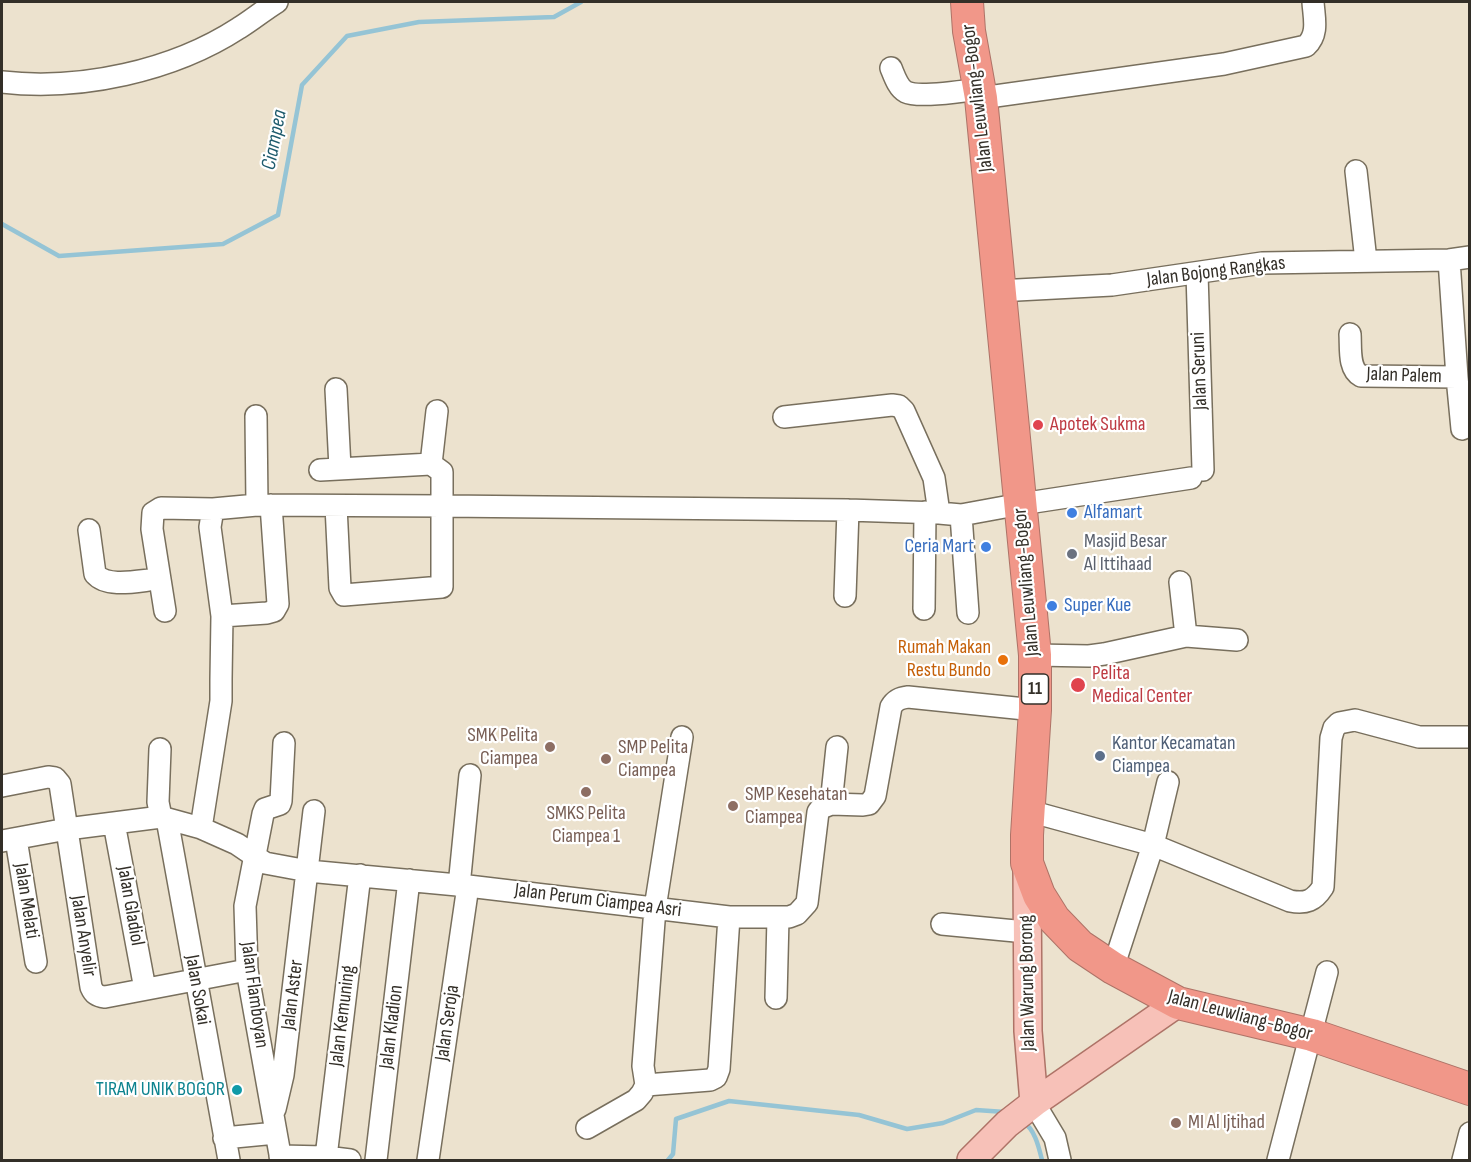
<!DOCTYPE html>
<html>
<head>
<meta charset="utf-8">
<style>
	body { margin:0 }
	#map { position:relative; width:1471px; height:1162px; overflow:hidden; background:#ece2ce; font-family:"Sofia Sans Condensed",sans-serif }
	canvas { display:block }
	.frame { position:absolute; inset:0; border:3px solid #332f28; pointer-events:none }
</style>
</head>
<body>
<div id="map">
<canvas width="1471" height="1162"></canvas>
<div class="frame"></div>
</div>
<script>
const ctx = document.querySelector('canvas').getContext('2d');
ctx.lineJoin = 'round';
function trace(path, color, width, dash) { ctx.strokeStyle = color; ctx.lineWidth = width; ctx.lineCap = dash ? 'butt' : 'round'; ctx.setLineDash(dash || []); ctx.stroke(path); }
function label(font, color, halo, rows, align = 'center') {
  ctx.font = font + ' "Sofia Sans Condensed",sans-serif'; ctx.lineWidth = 4.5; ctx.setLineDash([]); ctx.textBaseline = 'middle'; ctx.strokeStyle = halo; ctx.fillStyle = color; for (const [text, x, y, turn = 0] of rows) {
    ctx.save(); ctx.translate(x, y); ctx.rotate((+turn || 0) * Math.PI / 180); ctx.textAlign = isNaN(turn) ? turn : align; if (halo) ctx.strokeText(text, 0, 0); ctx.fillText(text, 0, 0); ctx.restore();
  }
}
trace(new Path2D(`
	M 2,224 L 59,256 L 223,244 L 278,215 L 302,85 L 347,36 L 419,22 L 554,17 L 581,2
	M 1023,1122 C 1035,1129 1039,1148 1042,1160
	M 668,1160 L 673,1154 L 676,1119 L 729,1101 L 859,1115 L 907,1129 L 943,1123 L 976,1110 L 1005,1112`), '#95c4d5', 4.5);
const minor = new Path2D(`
	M 891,68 C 894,75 898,88 906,92 C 918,98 964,91 979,89
	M 2,82 C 80,91 173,71 239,28 C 252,20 264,10 277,2
	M 981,98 L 1224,64 L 1306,46 C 1319,34 1314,18 1313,2
	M 1356,171 L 1366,261
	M 1449,260 L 1457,377 L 1462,429
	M 1197,273 L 1203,470
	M 998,291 L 1112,285 L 1262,263 L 1449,260 L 1470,257
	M 1350,334 C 1351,348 1348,369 1361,376 L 1457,377
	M 336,389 L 340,468
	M 256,416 L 257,505
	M 784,417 L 892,405 L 899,406 L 904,411 L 934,478 L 939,513
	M 320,470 L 431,464
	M 336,506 L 340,588 L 344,595 L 442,587 L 442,472 L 431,464 L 437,411
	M 961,515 L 968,613
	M 89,530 L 95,574 C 108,589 141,580 159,579
	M 1180,582 L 1186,636
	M 845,596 L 848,510
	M 924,609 L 925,512
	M 165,611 L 152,529 L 153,513 L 161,508 L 213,509
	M 222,616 L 267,613 L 274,611 L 278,604 L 271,505
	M 1035,655 L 1089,656 L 1104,654 L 1186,636 L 1237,640
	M 682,737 L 655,908 L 643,1066 L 646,1085 L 710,1080 L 716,1077 L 719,1069 L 729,917
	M 160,749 L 158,802 L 161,817
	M 2,786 L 48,777 L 55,778 L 60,784 L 91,987 C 94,994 97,996 105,997 L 247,970
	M 831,804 L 837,747
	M 1029,811 L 1153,845 L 1290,901 C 1306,904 1314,901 1323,887 L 1331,738 L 1334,728 L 1339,723 L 1355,720 L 1419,737 L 1470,737
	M 167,819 L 229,1160
	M 114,823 L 145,989
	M 201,828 L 221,701 L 221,679 L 222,616 L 210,527 L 213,509 L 257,505 L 443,506 L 848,510 L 939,513 L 961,515 L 1021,504 L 1191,478
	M 16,839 L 36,962
	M 2,841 L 67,829 L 161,817 L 201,828 L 237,844 L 265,863 L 308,871 L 468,886 L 729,917 L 789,917 L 797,914 L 807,903 L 818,812 L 821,808 L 831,804 L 863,805 L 869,804 L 875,796 L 891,707 C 895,700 900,698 908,697 L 1035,710
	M 459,886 L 470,775
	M 942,924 L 1026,932
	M 1113,968 L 1153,845 L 1168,782
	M 776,998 L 778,918
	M 1034,1103 L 1055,1138 L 1060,1160
	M 275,1109 L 283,1075 L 314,811
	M 587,1128 L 636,1100 L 642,1093 L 646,1085
	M 224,1138 L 276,1133
	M 280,1156 L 326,1157 L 350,1160
	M 326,1157 L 360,875
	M 281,1160 L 247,970 L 245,906 L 263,814 L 265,809 L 280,804 L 281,801 L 284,743
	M 376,1160 L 409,880
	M 428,1160 L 468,886
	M 1278,1160 L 1327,972
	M 1463,1160 L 1470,1133`);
const major = new Path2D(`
	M 1027,867 L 1028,1031 L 1034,1103
	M 971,1160 L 1007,1124 L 1034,1103 L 1178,1003`);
const highway = new Path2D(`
	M 967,2 L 969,31 L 981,98 L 1035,655 L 1035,710 L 1027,835 L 1027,863 L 1039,895 L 1054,919 L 1080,946 L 1113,968 L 1178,1003 L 1312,1035 L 1470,1089`);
trace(minor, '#786f5d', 24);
trace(major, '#ae7367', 30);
trace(highway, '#ae7367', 34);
trace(minor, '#fff', 21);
trace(major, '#f7c1b8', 27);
trace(highway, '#f19789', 32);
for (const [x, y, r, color] of [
	[1038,425,6,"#e0444e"],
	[1072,513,6,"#3f7fe0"],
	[986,547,6,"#3f7fe0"],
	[1072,554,6,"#6b7280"],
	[1052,606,6,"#3f7fe0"],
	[1003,660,6,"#e8710a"],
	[1078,685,8,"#e0444e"],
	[550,747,6,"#8d6e63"],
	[1100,756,6,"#5c6f8a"],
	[606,759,6,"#8d6e63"],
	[586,792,6,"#8d6e63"],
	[733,806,6,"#8d6e63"],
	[237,1090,6,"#0f9aa8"],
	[1176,1123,6,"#8d6e63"]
]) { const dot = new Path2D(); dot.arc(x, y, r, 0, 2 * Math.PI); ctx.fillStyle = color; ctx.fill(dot); trace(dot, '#fff', 2); }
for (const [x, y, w] of [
	[1035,689,27]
]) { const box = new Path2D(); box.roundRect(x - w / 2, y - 15, w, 30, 4.5); ctx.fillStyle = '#fff'; ctx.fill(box); trace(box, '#332f28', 1.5); }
label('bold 18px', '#332f28', null, [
	["11",1035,689]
]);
label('20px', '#332f28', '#fff', [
	["Jalan Leuwliang-Bogor",978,98,-97],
	["Jalan Bojong Rangkas",1216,272,-7],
	["Jalan Seruni",1200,371,-92],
	["Jalan Palem",1404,376,2],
	["Jalan Leuwliang-Bogor",1027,582,-95],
	["Jalan Melati",26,901,81],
	["Jalan Perum Ciampea Asri",598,901,7],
	["Jalan Gladiol",130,906,80],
	["Jalan Anyelir",83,936,81],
	["Jalan Warung Borong",1028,983,-91],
	["Jalan Sokai",197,990,80],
	["Jalan Flamboyan",254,995,82],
	["Jalan Aster",293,995,-83],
	["Jalan Kemuning",343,1016,-83],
	["Jalan Leuwliang-Bogor",1240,1016,15],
	["Jalan Seroja",448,1023,-82],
	["Jalan Kladion",392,1027,-83]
]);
label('20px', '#be3a42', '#fff', [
	["Apotek Sukma",1050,425],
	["Pelita",1092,674],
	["Medical Center",1092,697]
], 'left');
label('20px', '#366cbe', '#fff', [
	["Alfamart",1084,513],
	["Ceria Mart",974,547,"right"],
	["Super Kue",1064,606]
], 'left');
label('20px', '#5b616d', '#fff', [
	["Masjid Besar",1084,542],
	["Al Ittihaad",1084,565]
], 'left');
label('20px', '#c56008', '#fff', [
	["Rumah Makan",991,648],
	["Restu Bundo",991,671]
], 'right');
label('20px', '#785e54', '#fff', [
	["SMK Pelita",538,736,"right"],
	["Ciampea",538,759,"right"],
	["SMP Pelita",618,748],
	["Ciampea",618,771],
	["SMP Kesehatan",745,795],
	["Ciampea",745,818],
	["SMKS Pelita",586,814,"center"],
	["Ciampea 1",586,837,"center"],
	["MI Al Ijtihad",1188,1123]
], 'left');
label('20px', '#4e5e75', '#fff', [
	["Kantor Kecamatan",1112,744],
	["Ciampea",1112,767]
], 'left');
label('20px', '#0d838f', '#fff', [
	["TIRAM UNIK BOGOR",225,1090]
], 'right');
label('italic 21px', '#1e5b6d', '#fff', [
	["Ciampea",275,140,-79]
]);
</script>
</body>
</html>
